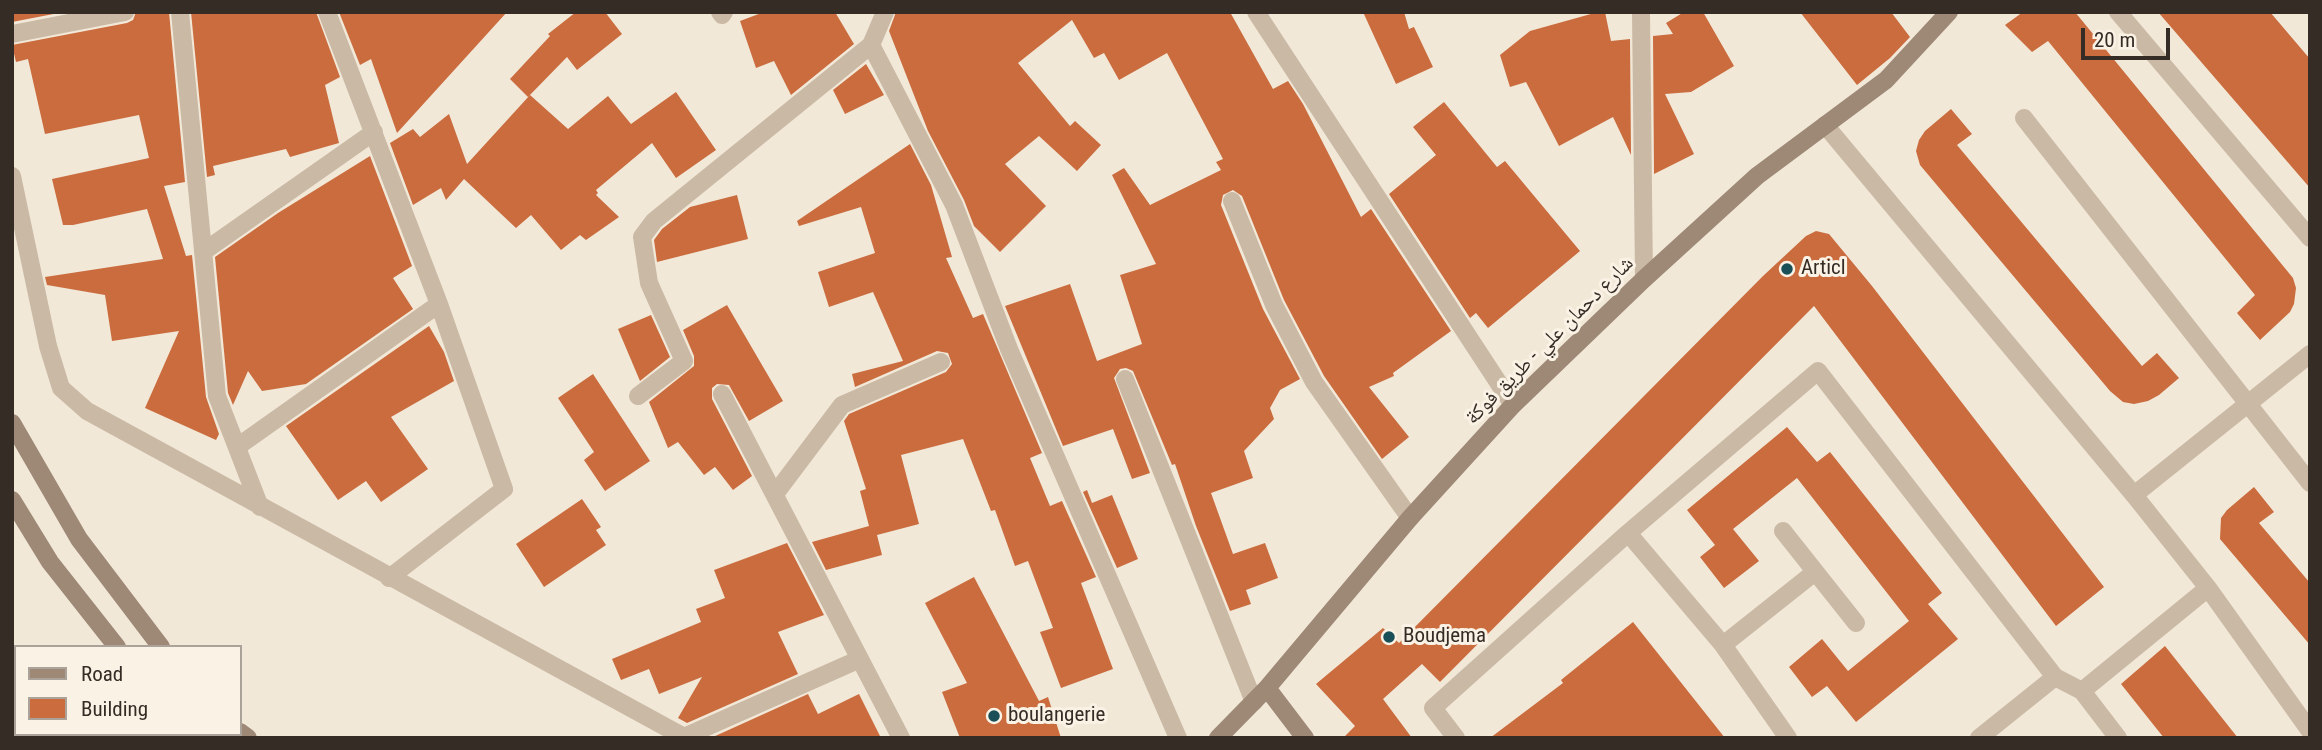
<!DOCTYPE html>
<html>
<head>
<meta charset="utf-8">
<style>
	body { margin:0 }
	#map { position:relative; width:2322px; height:750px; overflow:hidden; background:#f2e8d8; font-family:"Roboto Condensed",sans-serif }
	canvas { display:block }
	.frame { position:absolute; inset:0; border:14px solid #352c26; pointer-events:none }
	.legend { position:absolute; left:14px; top:645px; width:228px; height:91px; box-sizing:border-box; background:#faf2e5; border:2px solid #aba399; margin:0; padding:9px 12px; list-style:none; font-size:21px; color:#352c26 }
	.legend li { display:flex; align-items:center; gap:14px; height:35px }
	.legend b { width:35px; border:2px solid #aba399 }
	.scale { position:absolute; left:2081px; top:28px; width:89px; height:32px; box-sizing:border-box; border:4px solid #352c26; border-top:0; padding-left:9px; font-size:21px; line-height:24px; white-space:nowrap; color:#352c26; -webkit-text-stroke:5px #faf2e5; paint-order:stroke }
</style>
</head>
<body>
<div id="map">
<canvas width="2322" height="750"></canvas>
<div class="frame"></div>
<ul class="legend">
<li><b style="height:9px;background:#9e8876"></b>Road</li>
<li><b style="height:19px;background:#ca6c3e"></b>Building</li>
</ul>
<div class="scale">20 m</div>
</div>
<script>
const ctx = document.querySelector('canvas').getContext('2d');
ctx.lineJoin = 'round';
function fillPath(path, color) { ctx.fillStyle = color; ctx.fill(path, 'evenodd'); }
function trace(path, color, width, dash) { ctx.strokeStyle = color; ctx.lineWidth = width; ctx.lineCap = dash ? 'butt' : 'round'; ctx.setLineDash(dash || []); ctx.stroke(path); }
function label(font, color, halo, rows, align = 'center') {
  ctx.font = font + ' "Roboto Condensed","Noto Naskh Arabic",sans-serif'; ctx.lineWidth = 6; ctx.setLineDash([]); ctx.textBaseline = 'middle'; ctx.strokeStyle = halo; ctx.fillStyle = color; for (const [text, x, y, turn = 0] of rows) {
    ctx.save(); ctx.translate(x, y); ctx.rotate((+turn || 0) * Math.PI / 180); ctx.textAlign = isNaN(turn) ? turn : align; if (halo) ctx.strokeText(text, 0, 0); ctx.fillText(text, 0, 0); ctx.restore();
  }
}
fillPath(new Path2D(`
	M 12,12 L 64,12 L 12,22 Z
	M 136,12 L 169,12 L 185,182 L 164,186 L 186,256 L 192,255 L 206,397 L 219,434 L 216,440 L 145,408 L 179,331 L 112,341 L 105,295 L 47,285 L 45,277 L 163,259 L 147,209 L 73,225 L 63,225 L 52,179 L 149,158 L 139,115 L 45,134 L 28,59 L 16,62 L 12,45 L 127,23 L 133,20 Z
	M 191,12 L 316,12 L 340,77 L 325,85 L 339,143 L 290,157 L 286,149 L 213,166 L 215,175 L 207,177 Z
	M 339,12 L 507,12 L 397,133 L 371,59 L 360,65 Z
	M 576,12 L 605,12 L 622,34 L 577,70 L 567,57 L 528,97 L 510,79 L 550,36 L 548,34 Z
	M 764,12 L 835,12 L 854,44 L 791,95 L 774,61 L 756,68 L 740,21 Z
	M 896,12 L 1230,12 L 1273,89 L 1288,81 L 1303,104 L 1361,217 L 1371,209 L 1451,331 L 1393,373 L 1394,376 L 1369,387 L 1409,437 L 1382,459 L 1324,376 L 1284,300 L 1242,196 L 1233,190 L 1223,195 L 1221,205 L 1263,309 L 1300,379 L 1280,390 L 1270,408 L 1274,419 L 1244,451 L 1253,478 L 1211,493 L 1233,554 L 1265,543 L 1278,578 L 1246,590 L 1251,604 L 1230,611 L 1196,526 L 1175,464 L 1172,465 L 1133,371 L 1126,368 L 1120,369 L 1114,378 L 1150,473 L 1132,479 L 1113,429 L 1063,446 L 1005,306 L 1070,284 L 1097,361 L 1142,344 L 1120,275 L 1156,264 L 1112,175 L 1124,168 L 1150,205 L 1221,170 L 1216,162 L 1223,159 L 1167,53 L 1119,80 L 1104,53 L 1094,58 L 1072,20 L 1018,63 L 1070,126 L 1075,121 L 1101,145 L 1077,171 L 1039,136 L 1005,164 L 1046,206 L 1000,252 L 974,226 L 964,200 L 928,131 L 889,31 Z
	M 1363,12 L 1404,12 L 1409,29 L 1414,27 L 1433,67 L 1396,84 Z
	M 1598,12 L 1605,12 L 1611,41 L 1630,39 L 1631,155 L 1613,117 L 1559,146 L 1526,82 L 1510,87 L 1500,55 L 1530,31 Z
	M 1684,12 L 1703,12 L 1734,66 L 1691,92 L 1665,94 L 1694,154 L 1654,174 L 1653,36 L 1673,34 L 1666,23 Z
	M 1800,12 L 1891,12 L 1910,37 L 1890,58 L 1857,85 Z
	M 2023,12 L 2075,12 L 2293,278 L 2296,288 L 2294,304 L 2290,312 L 2260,340 L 2237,313 L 2255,295 L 2048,41 L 2032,52 L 2005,25 Z
	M 2158,12 L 2270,12 L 2310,59 L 2310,188 Z
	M 866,64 L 884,95 L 845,114 L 833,90 Z
	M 676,92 L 716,150 L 676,178 L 652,143 L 596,190 L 598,193 L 596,195 L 619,217 L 586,240 L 580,235 L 561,250 L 531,215 L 516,228 L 464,179 L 446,200 L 441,188 L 413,205 L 390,143 L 413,129 L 420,137 L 449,114 L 467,164 L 530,95 L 568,129 L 608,96 L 631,124 Z
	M 1444,102 L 1497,167 L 1505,161 L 1580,251 L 1488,328 L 1476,313 L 1470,318 L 1389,194 L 1436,155 L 1413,127 Z
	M 1951,109 L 1972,134 L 1957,145 L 2116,335 L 2142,366 L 2157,353 L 2179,378 L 2159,395 L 2148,401 L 2134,404 L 2123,402 L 2110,391 L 1920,165 L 1916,151 L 1919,140 L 1925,131 Z
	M 910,144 L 931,185 L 952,257 L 946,258 L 973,318 L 983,314 L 1042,453 L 1030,458 L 1050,506 L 1062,501 L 1096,577 L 1081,583 L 1113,669 L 1061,688 L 1040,632 L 1053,628 L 1028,561 L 1015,566 L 995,510 L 991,511 L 963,439 L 901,455 L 919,524 L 877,535 L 882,555 L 826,570 L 812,542 L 869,526 L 860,491 L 866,489 L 844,421 L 849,414 L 946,372 L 952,364 L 948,353 L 937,351 L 855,387 L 852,374 L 903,361 L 873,292 L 829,307 L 818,272 L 875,253 L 861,207 L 799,226 L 797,221 Z
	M 370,156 L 412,266 L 393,278 L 413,309 L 306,384 L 262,391 L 248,371 L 233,405 L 228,393 L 215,257 L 278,213 Z
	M 737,195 L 748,239 L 657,262 L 654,240 L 662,229 L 690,207 Z
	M 1816,231 L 1829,234 L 1872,286 L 2104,587 L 2056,626 L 1814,306 L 1440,682 L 1422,664 L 1383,699 L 1412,738 L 1343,738 L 1355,726 L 1316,684 L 1383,628 L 1399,643 L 1763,276 L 1806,236 Z
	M 727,305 L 783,401 L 749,421 L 729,385 L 717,384 L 712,388 L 712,399 L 752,476 L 733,490 L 715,467 L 704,475 L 678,442 L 668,448 L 649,402 L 694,366 L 694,356 L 683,330 Z
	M 651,315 L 670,357 L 640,381 L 618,329 Z
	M 429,326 L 444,352 L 454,381 L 391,417 L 428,469 L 381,502 L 366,481 L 338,500 L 286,426 Z
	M 593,374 L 650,461 L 605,491 L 584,460 L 594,452 L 558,398 Z
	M 1787,427 L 1817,462 L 1830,452 L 1942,593 L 1928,604 L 1958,639 L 1856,722 L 1827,686 L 1812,697 L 1789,667 L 1822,639 L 1848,671 L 1909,621 L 1797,478 L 1733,529 L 1759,561 L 1724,588 L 1700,557 L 1715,545 L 1687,510 Z
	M 2254,487 L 2274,512 L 2259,523 L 2310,583 L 2310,645 L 2220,539 L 2221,518 L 2227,510 Z
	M 1087,490 L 1092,503 L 1112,495 L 1138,559 L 1117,568 L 1083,492 Z
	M 582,499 L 601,527 L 596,530 L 606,545 L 544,587 L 516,544 Z
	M 787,543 L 824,615 L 778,632 L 798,674 L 687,723 L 678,718 L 702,677 L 659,694 L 649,669 L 621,680 L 612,659 L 701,622 L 696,609 L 725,598 L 714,570 Z
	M 974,577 L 1039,701 L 1048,697 L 1061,738 L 960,738 L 942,692 L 967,683 L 925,603 Z
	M 1633,622 L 1725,738 L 1490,738 L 1563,683 L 1561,680 Z
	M 2165,646 L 2238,738 L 2164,738 L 2121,684 Z
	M 808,694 L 818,714 L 859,694 L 881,738 L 713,737 Z`), '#ca6c3e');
trace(new Path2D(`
	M 180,12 L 217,396 L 260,507
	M 327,12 L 439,304 L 504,489 L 389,578
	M 720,12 L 722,15 L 724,12
	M 885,12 L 871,45 L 954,205 L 1009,349 L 1178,738
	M 1256,12 L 1513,405
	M 1641,12 L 1644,279
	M 2118,12 L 2310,238
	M 12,34 L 125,12
	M 2024,118 L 2310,483
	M 1825,125 L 2134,495 L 2208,588 L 2310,731
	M 12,176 L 48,346 L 61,388 L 87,411 L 684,737 L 860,659
	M 1232,201 L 1274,305 L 1314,382 L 1410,518
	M 203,252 L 374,132
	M 1125,379 L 1254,702
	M 722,394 L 901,738
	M 638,396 L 684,361 L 649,283 L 642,237 L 654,221 L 871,45
	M 237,447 L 439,304
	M 775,494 L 842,405 L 941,362
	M 2134,495 L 2310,354
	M 1783,531 L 1856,623
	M 1628,533 L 1723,645 L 1788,738
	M 1723,645 L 1815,572
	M 2082,691 L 2118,738
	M 1456,738 L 1433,708 L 1628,533 L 1818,371 L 2055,677 L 2082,691 L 2208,588
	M 1979,738 L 2055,677`), '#cab9a4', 18);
trace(new Path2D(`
	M 12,423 L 79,539 L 161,647
	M 12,500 L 50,562 L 117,647
	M 1267,688 L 1305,738
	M 240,732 L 248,738
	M 193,734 L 196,738
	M 1218,738 L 1267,688 L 1410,518 L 1513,405 L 1644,279 L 1757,176 L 1886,80 L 1949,12`), '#9e8876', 18);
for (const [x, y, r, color] of [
	[1787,269,7,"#1a4f58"],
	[1389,637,7,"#1a4f58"],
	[994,716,7,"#1a4f58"]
]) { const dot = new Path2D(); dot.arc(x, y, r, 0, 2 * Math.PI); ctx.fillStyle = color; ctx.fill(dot); trace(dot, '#faf2e5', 2.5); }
label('21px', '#352c26', '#faf2e5', [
	["Articl",1801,269],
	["Boudjema",1403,637],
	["boulangerie",1008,716]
], 'left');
label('21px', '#352c26', '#faf2e5', [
	["شارع دحمان علي - طريق فوكة",1550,341,-45]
]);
</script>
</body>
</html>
